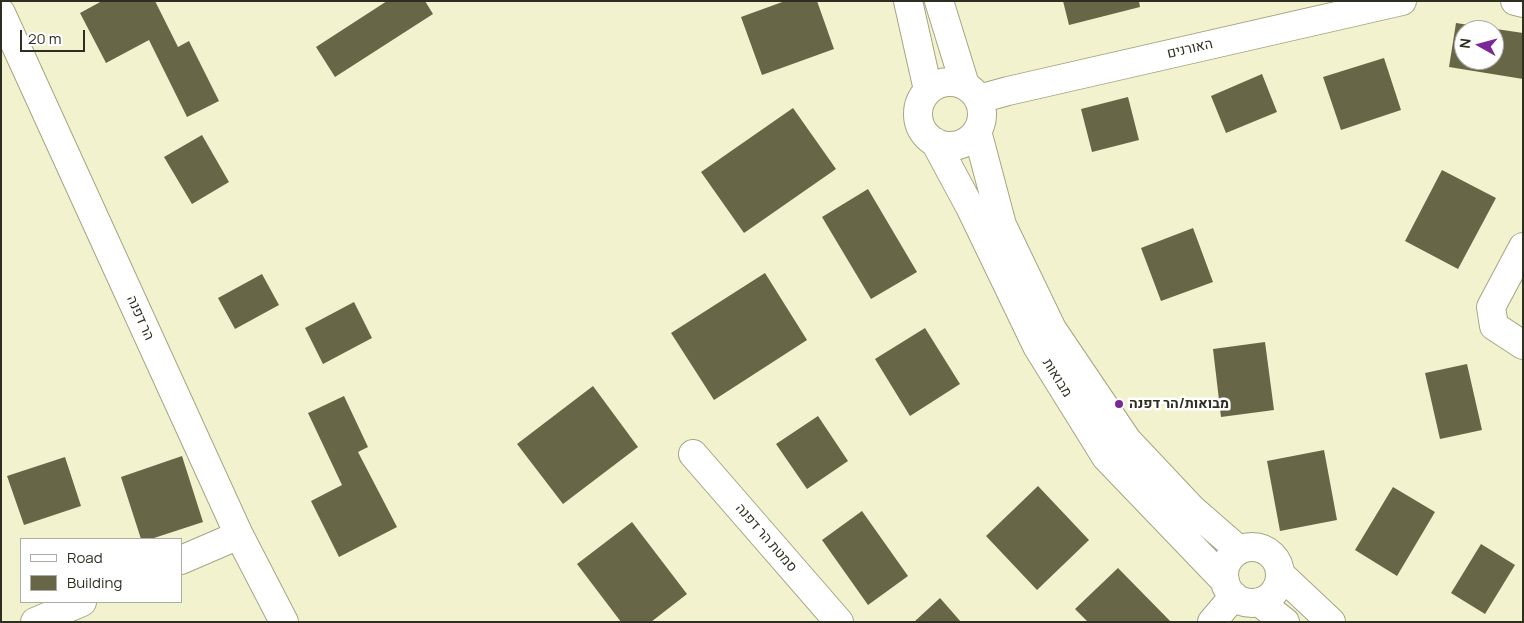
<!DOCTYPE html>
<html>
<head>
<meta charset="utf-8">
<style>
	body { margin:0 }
	#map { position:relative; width:1524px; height:623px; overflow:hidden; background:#f3f2ce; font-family:Manrope,sans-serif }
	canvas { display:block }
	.frame { position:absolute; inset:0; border:2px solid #2f2f21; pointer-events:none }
	.legend { position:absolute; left:20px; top:538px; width:162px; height:65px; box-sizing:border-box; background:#fff; border:1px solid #acaca6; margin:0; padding:6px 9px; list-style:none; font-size:15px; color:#2f2f21 }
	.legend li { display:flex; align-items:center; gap:10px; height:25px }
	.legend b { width:25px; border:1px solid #acaca6 }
	.north { position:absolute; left:1454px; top:20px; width:50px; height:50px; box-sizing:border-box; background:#fff; border:1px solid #acaca6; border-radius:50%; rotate:277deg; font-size:14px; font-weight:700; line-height:20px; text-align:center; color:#2f2f21 }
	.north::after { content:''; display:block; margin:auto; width:18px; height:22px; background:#7a2797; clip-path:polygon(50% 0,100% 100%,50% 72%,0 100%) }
	.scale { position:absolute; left:20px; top:30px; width:65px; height:22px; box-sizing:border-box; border:2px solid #2f2f21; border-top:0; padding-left:6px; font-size:15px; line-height:18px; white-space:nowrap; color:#2f2f21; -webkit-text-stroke:4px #fff; paint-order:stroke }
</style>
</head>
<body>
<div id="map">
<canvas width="1524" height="623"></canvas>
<div class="frame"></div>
<ul class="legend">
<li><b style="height:6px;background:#fff"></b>Road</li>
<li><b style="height:14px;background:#676647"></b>Building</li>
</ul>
<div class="north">N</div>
<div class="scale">20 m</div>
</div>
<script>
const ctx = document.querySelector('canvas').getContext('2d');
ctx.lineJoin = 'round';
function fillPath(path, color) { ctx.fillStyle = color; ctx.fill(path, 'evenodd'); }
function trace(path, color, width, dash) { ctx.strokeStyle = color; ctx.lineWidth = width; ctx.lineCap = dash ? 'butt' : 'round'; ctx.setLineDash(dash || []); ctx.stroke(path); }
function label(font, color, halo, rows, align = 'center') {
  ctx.font = font + ' Manrope,Heebo,sans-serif'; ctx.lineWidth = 5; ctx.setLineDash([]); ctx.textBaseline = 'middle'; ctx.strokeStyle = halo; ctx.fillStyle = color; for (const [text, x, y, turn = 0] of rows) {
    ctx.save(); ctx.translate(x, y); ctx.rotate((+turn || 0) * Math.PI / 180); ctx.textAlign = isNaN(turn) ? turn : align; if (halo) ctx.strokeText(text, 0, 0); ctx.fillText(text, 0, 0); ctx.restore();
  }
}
fillPath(new Path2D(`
	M 102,1 L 155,1 L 178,47 L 189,41 L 219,101 L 187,117 L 149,40 L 106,63 L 80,13 Z
	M 387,1 L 425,1 L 433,14 L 335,77 L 316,47 Z
	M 785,1 L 817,1 L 834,49 L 762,75 L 741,17 Z
	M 1063,1 L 1139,1 L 1140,7 L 1069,25 Z
	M 1456,23 L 1523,33 L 1523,79 L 1449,67 ZM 1464,30 L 1494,30 L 1494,60 L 1464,60 Z
	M 1384,58 L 1401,110 L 1341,130 L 1323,77 Z
	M 1262,74 L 1277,112 L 1226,133 L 1211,96 Z
	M 1128,97 L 1139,140 L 1092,152 L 1081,109 Z
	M 793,108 L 836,169 L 744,233 L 701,172 Z
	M 202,135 L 229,182 L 192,204 L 164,157 Z
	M 1442,170 L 1496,198 L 1458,269 L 1405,241 Z
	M 868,189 L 917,272 L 871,299 L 822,217 Z
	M 1193,228 L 1213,282 L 1161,301 L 1141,248 Z
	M 765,273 L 807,340 L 714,400 L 671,333 Z
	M 262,274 L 279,305 L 235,329 L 218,298 Z
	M 354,302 L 372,338 L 323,364 L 305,328 Z
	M 925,328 L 960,384 L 910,416 L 875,359 Z
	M 1265,342 L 1274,410 L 1221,417 L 1213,349 Z
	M 1467,364 L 1482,430 L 1440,439 L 1425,373 Z
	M 593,386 L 638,447 L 563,504 L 517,444 Z
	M 344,396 L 368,447 L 358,452 L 397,527 L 339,557 L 311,501 L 342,485 L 308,413 Z
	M 818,416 L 848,461 L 807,489 L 776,444 Z
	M 1324,450 L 1337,520 L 1280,531 L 1267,461 Z
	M 182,456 L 203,522 L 151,539 L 141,539 L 121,477 Z
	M 65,457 L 81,506 L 24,525 L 7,476 Z
	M 1038,486 L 1089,540 L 1037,590 L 986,536 Z
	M 1393,487 L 1435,512 L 1397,576 L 1355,550 Z
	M 862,511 L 908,576 L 868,605 L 822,540 Z
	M 632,522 L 687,594 L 651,622 L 621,622 L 577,564 Z
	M 1481,544 L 1515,565 L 1485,614 L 1451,593 Z
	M 1118,568 L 1171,622 L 1088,622 L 1075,609 Z
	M 940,598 L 961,622 L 914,622 Z`), '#676647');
const minor = new Path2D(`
	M 908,1 L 928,90
	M 939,1 L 965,85
	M 1515,1 L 1523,3
	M 1,13 L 239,535 L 284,622
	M918 114a32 32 0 1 1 64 0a32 32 0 1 1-64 0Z
	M 979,99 L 1008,91 L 1402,1
	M 977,131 L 1002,225 L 1052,329 L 1127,440 L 1192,509 L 1239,550
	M 935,142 L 970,207 L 1037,346 L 1106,457 L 1225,581
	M 1523,247 L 1491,307 L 1494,326 L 1523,345
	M 693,454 L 839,622
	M1224 575a28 28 0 1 1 56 0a28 28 0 1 1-56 0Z
	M 181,560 L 239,535
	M 1280,574 L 1331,622
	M 1259,602 L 1285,622
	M 35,622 L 82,602
	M 1212,622 L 1234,596`);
trace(minor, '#a6a583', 30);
trace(minor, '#fff', 28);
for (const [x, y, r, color] of [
	[1119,404,5,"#7a2797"]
]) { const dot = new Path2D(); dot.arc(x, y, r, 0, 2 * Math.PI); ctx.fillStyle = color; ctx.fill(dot); trace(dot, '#fff', 2); }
label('14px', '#2f2f21', '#fff', [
	["האורנים",1190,49,-13],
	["הר דפנה",140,318,66],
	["מבואות",1057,378,58],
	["סמטת הר דפנה",766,538,49]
]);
label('bold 14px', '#2f2f21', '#fff', [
	["מבואות/הר דפנה",1129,404]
], 'left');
</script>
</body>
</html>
